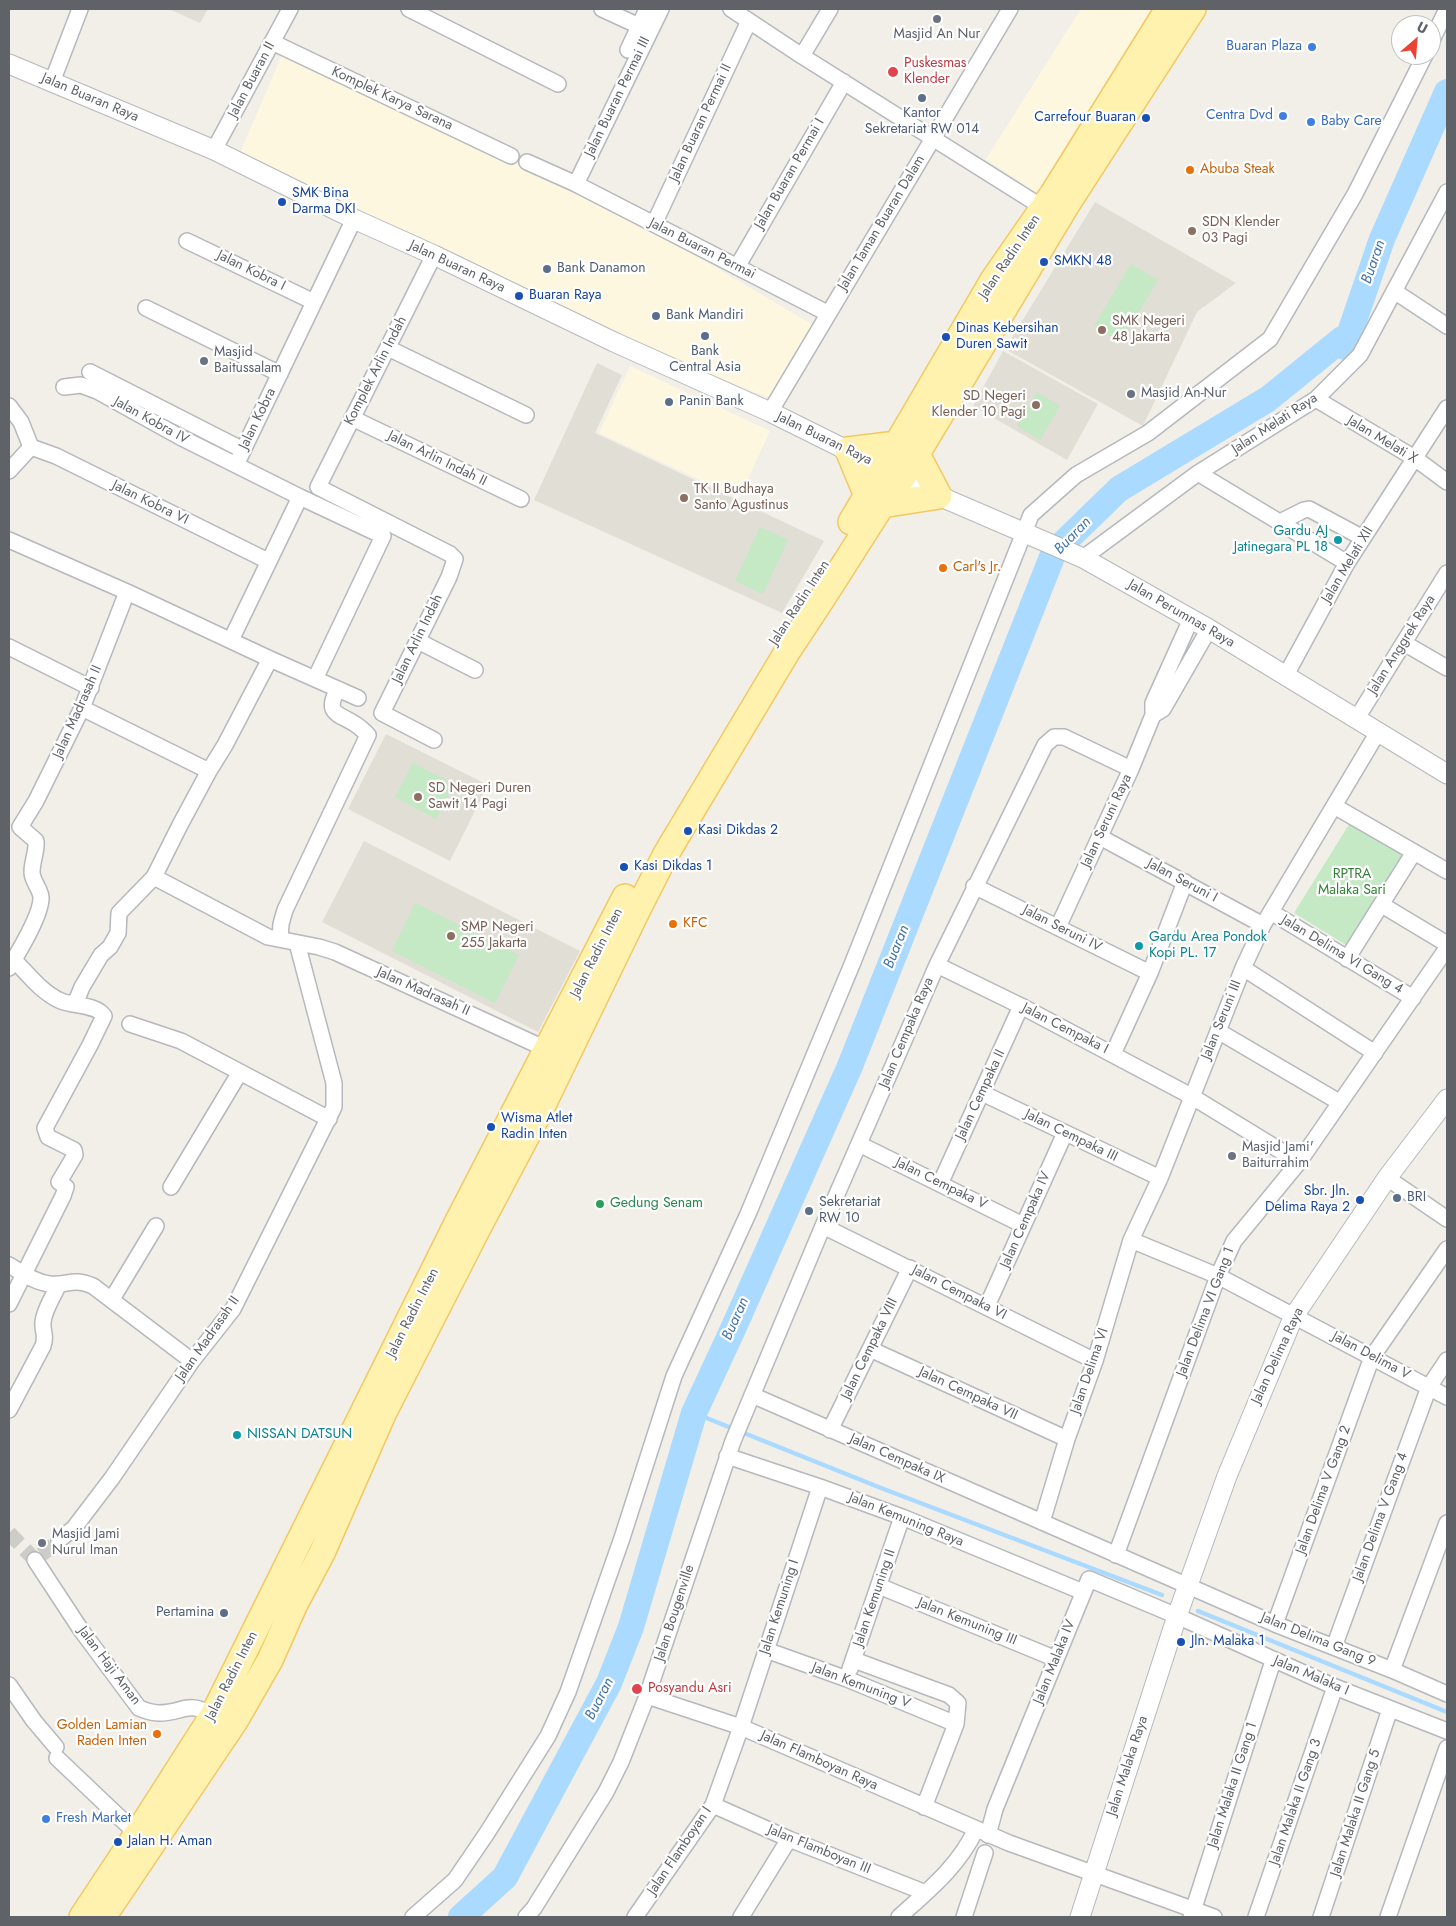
<!DOCTYPE html>
<html>
<head>
<meta charset="utf-8">
<style>
	body { margin:0 }
	#map { position:relative; width:1456px; height:1926px; overflow:hidden; background:#f1efe8; font-family:Jost,sans-serif }
	canvas { display:block }
	.frame { position:absolute; inset:0; border:10px solid #5f6368; pointer-events:none }
	.north { position:absolute; left:1391px; top:15px; width:50px; height:50px; box-sizing:border-box; background:#fff; border:1px solid #bfc1c3; border-radius:50%; rotate:27deg; font-size:14px; font-weight:700; line-height:20px; text-align:center; color:#5f6368 }
	.north::after { content:''; display:block; margin:auto; width:18px; height:22px; background:#ea4335; clip-path:polygon(50% 0,100% 100%,50% 72%,0 100%) }
</style>
</head>
<body>
<div id="map">
<canvas width="1456" height="1926"></canvas>
<div class="frame"></div>
<div class="north">U</div>
</div>
<script>
const ctx = document.querySelector('canvas').getContext('2d');
ctx.lineJoin = 'round';
function fillPath(path, color) { ctx.fillStyle = color; ctx.fill(path, 'evenodd'); }
function trace(path, color, width, dash) { ctx.strokeStyle = color; ctx.lineWidth = width; ctx.lineCap = dash ? 'butt' : 'round'; ctx.setLineDash(dash || []); ctx.stroke(path); }
function label(font, color, halo, rows, align = 'center') {
  ctx.font = font + ' Jost,sans-serif'; ctx.lineWidth = 4.5; ctx.setLineDash([]); ctx.textBaseline = 'middle'; ctx.strokeStyle = halo; ctx.fillStyle = color; for (const [text, x, y, turn = 0] of rows) {
    ctx.save(); ctx.translate(x, y); ctx.rotate((+turn || 0) * Math.PI / 180); ctx.textAlign = isNaN(turn) ? turn : align; if (halo) ctx.strokeText(text, 0, 0); ctx.fillText(text, 0, 0); ctx.restore();
  }
}
fillPath(new Path2D(`
	M 1081,9 L 1156,9 L 1049,198 L 1028,188 L 986,159 Z
	M 283,53 L 586,191 L 813,325 L 772,399 L 537,305 L 240,153 Z
	M 630,366 L 770,431 L 739,498 L 599,433 Z`), '#fef7e0');
fillPath(new Path2D(`
	M 169,9 L 208,9 L 200,23 Z
	M 1095,202 L 1236,283 L 1197,312 L 1143,426 L 1005,349 Z
	M 1003,351 L 1098,404 L 1067,460 L 973,406 Z
	M 597,363 L 622,375 L 595,433 L 824,541 L 782,613 L 534,500 Z
	M 386,734 L 488,785 L 450,861 L 348,809 Z
	M 364,841 L 580,951 L 538,1032 L 322,922 Z`), '#e1ded6');
fillPath(new Path2D(`
	M 1131,264 L 1158,280 L 1121,342 L 1094,326 Z
	M 1037,392 L 1060,406 L 1040,440 L 1017,426 Z
	M 760,527 L 788,540 L 763,594 L 735,581 Z
	M 413,763 L 454,784 L 436,819 L 395,797 Z
	M 1353,818 L 1409,852 L 1351,948 L 1294,913 Z
	M 415,903 L 519,955 L 495,1003 L 392,951 Z`), '#c5e8c5');
trace(new Path2D(`
	M 694,1413 L 881,1488 L 1162,1595
	M 1198,1611 L 1447,1712`), '#aadaff', 4.5);
trace(new Path2D(`
	M 461,1917 L 505,1877 L 609,1683 L 631,1627 L 694,1413 L 733,1329 L 850,1066 L 1054,552 L 1119,489 L 1268,399 L 1342,339 L 1345,347 L 1382,239 L 1447,92`), '#aadaff', 26);
trace(new Path2D(`
	M 9,1533 L 35,1560 L 59,1540`), '#ccccc8', 15, [15, 8]);
const minor = new Path2D(`
	M 409,9 L 558,84
	M 602,9 L 639,26
	M 731,9 L 802,56 L 1050,212
	M 272,42 L 511,156
	M 1431,42 L 1447,9
	M 628,50 L 647,9
	M 802,56 L 830,9
	M 52,82 L 80,9
	M 214,150 L 290,9
	M 527,162 L 576,184 L 827,313
	M 576,184 L 661,9
	M 654,224 L 749,21
	M 187,241 L 314,302
	M 434,255 L 318,487 L 450,554 L 455,559 L 449,577 L 382,713 L 434,740
	M 737,267 L 844,82
	M 1394,291 L 1447,326
	M 146,308 L 280,374
	M 388,348 L 526,415
	M 90,372 L 243,450
	M 64,387 L 81,385 L 97,391 L 180,437 L 300,497 L 231,640
	M 1316,399 L 1416,459 L 1447,482
	M 9,406 L 21,422 L 31,447
	M 770,412 L 1010,9
	M 352,418 L 521,499
	M 31,447 L 56,456 L 268,561
	M 236,465 L 354,219
	M 9,471 L 31,447
	M 1198,473 L 1347,563
	M 300,497 L 383,536 L 315,679
	M 1280,522 L 1304,510 L 1309,509 L 1363,538
	M 9,540 L 127,592 L 270,659 L 358,698
	M 1083,558 L 1198,473 L 1316,399 L 1360,355 L 1447,192
	M 418,641 L 475,670
	M 1404,643 L 1447,668
	M 9,647 L 91,688
	M 1286,675 L 1347,563 L 1447,408
	M 82,708 L 209,771
	M 1153,715 L 1163,709 L 1209,629
	M 1357,718 L 1447,573
	M 1334,806 L 1447,871
	M 1100,837 L 1263,925
	M 154,877 L 268,937 L 319,947 L 335,952 L 546,1049
	M 974,886 L 1150,973
	M 1382,905 L 1447,944
	M 1271,912 L 1413,998
	M 1058,927 L 1131,769 L 1153,715 L 1153,703 L 1191,619
	M 280,939 L 281,924 L 285,910 L 368,735 C 364,731 360,727 355,724 C 338,713 324,714 338,689
	M 1347,959 L 1414,852
	M 937,965 L 1021,1006 L 1191,1096 L 1299,1162
	M 9,968 C 18,953 42,914 41,897 C 40,888 32,881 32,872 C 32,861 37,852 36,841 L 20,827 L 36,801 L 82,708 L 127,592
	M 1243,968 L 1375,1053
	M 75,1004 L 82,987 L 101,955 L 110,947 L 118,933 L 119,913 L 154,877 L 180,825 L 209,771 L 225,745 L 270,659
	M 130,1024 L 181,1041 L 329,1119
	M 1218,1031 L 1339,1102
	M 1113,1054 L 1150,973 L 1185,882
	M 982,1093 L 1160,1178
	M 859,1144 L 1023,1225
	M 1387,1178 L 1447,1219
	M 940,1184 L 1021,1006
	M 171,1187 L 240,1072
	M 823,1226 L 1095,1361
	M 1131,1240 L 1218,1276 L 1447,1397
	M 9,1265 C 21,1272 34,1282 49,1284 C 67,1286 73,1277 93,1286 L 192,1361
	M 112,1299 L 156,1226
	M 9,1304 L 63,1196 L 66,1187 L 59,1182 L 75,1155 L 74,1150 L 48,1137 L 45,1128 L 90,1045 L 104,1016 C 96,1004 73,1006 61,1001 C 42,993 28,974 14,960
	M 987,1306 L 1065,1133
	M 870,1349 L 1067,1439
	M 752,1395 L 1275,1624 L 1392,1670 L 1447,1694
	M 9,1410 L 43,1346 C 47,1334 42,1333 43,1322 C 44,1310 54,1295 59,1284
	M 830,1430 L 910,1268
	M 727,1456 L 820,1487 L 902,1517 L 1083,1592
	M 1042,1522 L 1067,1439 L 1095,1361 L 1131,1240 L 1160,1178 L 1243,968 L 1263,925 L 1378,732
	M 59,1540 L 74,1528 L 112,1478 L 192,1361 L 233,1309 L 334,1107 L 334,1083 L 297,943
	M 1116,1555 L 1218,1276 L 1234,1241 L 1299,1162 L 1447,948
	M 35,1560 L 81,1630 L 139,1708 C 146,1711 152,1713 159,1713 C 184,1713 186,1700 213,1715
	M 879,1586 L 1056,1659
	M 1275,1624 L 1372,1357 L 1447,1249
	M 1334,1647 L 1429,1387 L 1447,1360
	M 766,1650 L 847,1679 L 956,1724
	M 854,1660 L 949,1695 L 958,1703 L 956,1724 L 924,1807
	M 850,1669 L 902,1517
	M 1392,1670 L 1447,1523
	M 9,1685 L 34,1721 L 56,1747
	M 647,1696 L 741,1727 L 1009,1843 L 1214,1917
	M 57,1758 L 137,1834
	M 713,1805 L 789,1839 L 926,1893
	M 988,1835 L 995,1809 L 1023,1740 L 1089,1579 L 1177,1616 L 1335,1687 L 1447,1731
	M 413,1917 L 455,1880 L 487,1833 L 548,1736 L 568,1692 L 622,1538 L 674,1376 L 748,1214 L 853,962 L 1031,515 L 1076,475 L 1148,433 L 1270,339 L 1355,194 L 1425,55
	M 526,1917 L 534,1908 L 606,1792 L 621,1762 L 647,1696 L 733,1441 L 823,1226 L 937,965 L 1045,745 L 1054,737 L 1064,737 L 1131,769
	M 635,1917 L 713,1805 L 741,1727 L 820,1487
	M 741,1917 L 789,1839
	M 899,1917 C 929,1890 959,1866 976,1829
	M 964,1917 L 985,1853
	M 1191,1917 L 1273,1661
	M 1256,1917 L 1335,1687
	M 1321,1917 L 1390,1709
	M 1388,1917 L 1447,1748`);
const tertiary = new Path2D(`
	M 9,64 L 214,150 L 354,219 L 434,255 L 614,342 L 770,412 L 939,496 L 1083,558 L 1209,629 L 1447,774
	M 1080,1917 L 1177,1616 L 1227,1476 L 1290,1325 L 1294,1316 L 1387,1178 L 1447,1099`);
const primary = new Path2D(`
	M 867,496 L 848,450 L 897,444
	M 882,505 L 939,496 L 917,454
	M 851,522 L 993,280 L 1052,195 L 1168,9
	M 82,1917 L 137,1834 L 213,1715 L 457,1223 L 625,897
	M 103,1917 L 235,1721 L 270,1660 L 294,1606 L 322,1553 L 383,1414 L 477,1230 L 541,1109 L 638,909 L 666,854 L 787,652 L 822,599 L 882,505 L 903,477 L 1066,206 L 1193,9`);
trace(minor, '#b5b8bc', 18);
trace(tertiary, '#b5b8bc', 21);
trace(primary, '#f2c960', 28);
trace(minor, '#fff', 15);
trace(tertiary, '#fff', 19);
trace(primary, '#fff2af', 25);
for (const [x, y, r, color] of [
	[937,19,5,"#6b7280"],
	[1312,47,5,"#3f7fe0"],
	[893,72,6,"#e0444e"],
	[922,98,5,"#5c6f8a"],
	[1283,116,5,"#3f7fe0"],
	[1146,118,5,"#1a4fb4"],
	[1311,122,5,"#3f7fe0"],
	[1190,170,5,"#e8710a"],
	[282,202,5,"#1a4fb4"],
	[1192,231,5,"#8d6e63"],
	[1044,262,5,"#1a4fb4"],
	[547,269,5,"#5c6f8a"],
	[519,296,5,"#1a4fb4"],
	[656,316,5,"#5c6f8a"],
	[1102,330,5,"#8d6e63"],
	[705,336,5,"#5c6f8a"],
	[946,337,5,"#1a4fb4"],
	[204,361,5,"#6b7280"],
	[1131,394,5,"#6b7280"],
	[669,402,5,"#5c6f8a"],
	[1036,405,5,"#8d6e63"],
	[684,498,5,"#8d6e63"],
	[1338,540,5,"#0f9aa8"],
	[943,568,5,"#e8710a"],
	[418,797,5,"#8d6e63"],
	[688,831,5,"#1a4fb4"],
	[624,867,5,"#1a4fb4"],
	[673,924,5,"#e8710a"],
	[451,936,5,"#8d6e63"],
	[1139,946,5,"#0f9aa8"],
	[491,1127,5,"#1a4fb4"],
	[1232,1156,5,"#6b7280"],
	[1397,1198,5,"#5c6f8a"],
	[1360,1200,5,"#1a4fb4"],
	[600,1204,5,"#2e9e5b"],
	[809,1211,5,"#5c6f8a"],
	[237,1435,5,"#0f9aa8"],
	[42,1543,5,"#6b7280"],
	[224,1613,5,"#5c6f8a"],
	[1181,1642,5,"#1a4fb4"],
	[637,1689,6,"#e0444e"],
	[157,1734,5,"#e8710a"],
	[46,1819,5,"#3f7fe0"],
	[118,1842,5,"#1a4fb4"]
]) { const dot = new Path2D(); dot.arc(x, y, r, 0, 2 * Math.PI); ctx.fillStyle = color; ctx.fill(dot); trace(dot, '#fff', 2); }
label('14px', '#5b616d', '#fff', [
	["Masjid An Nur",937,35,"center"],
	["Masjid",214,353],
	["Baitussalam",214,369],
	["Masjid An-Nur",1141,394],
	["Masjid Jami'",1242,1148],
	["Baiturrahim",1242,1164],
	["Masjid Jami",52,1535],
	["Nurul Iman",52,1551]
], 'left');
label('14px', '#366cbe', '#fff', [
	["Buaran Plaza",1302,47],
	["Centra Dvd",1273,116],
	["Baby Care",1321,122,"left"],
	["Fresh Market",56,1819,"left"]
], 'right');
label('14px', '#be3a42', '#fff', [
	["Puskesmas",904,64],
	["Klender",904,80],
	["Posyandu Asri",648,1689]
], 'left');
label('14px', '#5f6368', '#fff', [
	["Jalan Buaran II",252,80,-62],
	["Jalan Buaran Permai III",618,97,-64],
	["Jalan Buaran Raya",90,98,23],
	["Komplek Karya Sarana",392,99,25],
	["Jalan Buaran Permai II",701,123,-65],
	["Jalan Buaran Permai I",790,174,-60],
	["Jalan Taman Buaran Dalam",882,223,-59],
	["Jalan Buaran Permai",702,249,27],
	["Jalan Radin Inten",1010,257,-56],
	["Jalan Buaran Raya",457,267,25],
	["Jalan Kobra I",251,271,26],
	["Komplek Arlin Indah",376,371,-63],
	["Jalan Kobra",258,419,-64],
	["Jalan Kobra IV",151,421,29],
	["Jalan Melati Raya",1275,424,-33],
	["Jalan Buaran Raya",824,439,26],
	["Jalan Melati X",1382,440,31],
	["Jalan Arlin Indah II",437,459,26],
	["Jalan Kobra VI",150,503,26],
	["Jalan Melati XII",1348,565,-59],
	["Jalan Radin Inten",800,603,-57],
	["Jalan Perumnas Raya",1181,614,30],
	["Jalan Arlin Indah",418,639,-64],
	["Jalan Anggrek Raya",1402,645,-58],
	["Jalan Madrasah II",78,712,-66],
	["Jalan Seruni Raya",1107,821,-65],
	["Jalan Seruni I",1182,881,28],
	["Jalan Seruni IV",1062,929,27],
	["Jalan Radin Inten",597,953,-63],
	["Jalan Delima VI Gang 4",1342,955,31],
	["Jalan Madrasah II",423,992,24],
	["Jalan Seruni III",1222,1020,-68],
	["Jalan Cempaka I",1065,1029,27],
	["Jalan Cempaka Raya",907,1033,-67],
	["Jalan Cempaka II",981,1095,-65],
	["Jalan Cempaka III",1071,1136,26],
	["Jalan Cempaka V",941,1184,26],
	["Jalan Cempaka IV",1026,1220,-66],
	["Jalan Cempaka VI",959,1293,27],
	["Jalan Delima VI Gang 1",1206,1312,-69],
	["Jalan Radin Inten",413,1313,-63],
	["Jalan Madrasah II",208,1339,-55],
	["Jalan Cempaka VIII",870,1349,-64],
	["Jalan Delima Raya",1278,1356,-65],
	["Jalan Delima V",1371,1356,28],
	["Jalan Delima VI",1090,1371,-71],
	["Jalan Cempaka VII",968,1394,25],
	["Jalan Cempaka IX",897,1459,24],
	["Jalan Delima V Gang 2",1324,1490,-70],
	["Jalan Delima V Gang 4",1381,1517,-70],
	["Jalan Kemuning Raya",906,1520,22],
	["Jalan Kemuning II",875,1598,-71],
	["Jalan Kemuning I",780,1607,-72],
	["Jalan Bougenville",675,1613,-72],
	["Jalan Kemuning III",967,1622,22],
	["Jalan Delima Gang 9",1318,1640,22],
	["Jalan Malaka IV",1055,1662,-68],
	["Jalan Haji Aman",109,1666,53],
	["Jalan Radin Inten",232,1676,-63],
	["Jalan Malaka I",1311,1676,23],
	["Jalan Kemuning V",861,1686,21],
	["Jalan Flamboyan Raya",819,1761,24],
	["Jalan Malaka Raya",1128,1766,-72],
	["Jalan Malaka II Gang 1",1233,1785,-72],
	["Jalan Malaka II Gang 3",1296,1802,-71],
	["Jalan Malaka II Gang 5",1356,1813,-72],
	["Jalan Flamboyan III",819,1850,22],
	["Jalan Flamboyan I",680,1851,-56]
]);
label('14px', '#4e5e75', '#fff', [
	["Kantor",922,114,"center"],
	["Sekretariat RW 014",922,130,"center"],
	["Bank Danamon",557,269],
	["Bank Mandiri",666,316],
	["Bank",705,352,"center"],
	["Central Asia",705,368,"center"],
	["Panin Bank",679,402],
	["BRI",1407,1198],
	["Sekretariat",819,1203],
	["RW 10",819,1219],
	["Pertamina",214,1613,"right"]
], 'left');
label('14px', '#164399', '#fff', [
	["Carrefour Buaran",1136,118,"right"],
	["SMK Bina",292,194],
	["Darma DKI",292,210],
	["SMKN 48",1054,262],
	["Buaran Raya",529,296],
	["Dinas Kebersihan",956,329],
	["Duren Sawit",956,345],
	["Kasi Dikdas 2",698,831],
	["Kasi Dikdas 1",634,867],
	["Wisma Atlet",501,1119],
	["Radin Inten",501,1135],
	["Sbr. Jln.",1350,1192,"right"],
	["Delima Raya 2",1350,1208,"right"],
	["Jln. Malaka 1",1191,1642],
	["Jalan H. Aman",128,1842]
], 'left');
label('14px', '#c56008', '#fff', [
	["Abuba Steak",1200,170],
	["Carl's Jr.",953,568],
	["KFC",683,924],
	["Golden Lamian",147,1726,"right"],
	["Raden Inten",147,1742,"right"]
], 'left');
label('14px', '#785e54', '#fff', [
	["SDN Klender",1202,223],
	["03 Pagi",1202,239],
	["SMK Negeri",1112,322],
	["48 Jakarta",1112,338],
	["SD Negeri",1026,397,"right"],
	["Klender 10 Pagi",1026,413,"right"],
	["TK II Budhaya",694,490],
	["Santo Agustinus",694,506],
	["SD Negeri Duren",428,789],
	["Sawit 14 Pagi",428,805],
	["SMP Negeri",461,928],
	["255 Jakarta",461,944]
], 'left');
label('14px', '#0d838f', '#fff', [
	["Gardu AJ",1328,532,"right"],
	["Jatinegara PL 18",1328,548,"right"],
	["Gardu Area Pondok",1149,938],
	["Kopi PL. 17",1149,954],
	["NISSAN DATSUN",247,1435]
], 'left');
label('14px', '#348238', '#fff', [
	["RPTRA",1352,875],
	["Malaka Sari",1352,891]
]);
label('14px', '#27864d', '#fff', [
	["Gedung Senam",610,1204]
], 'left');
label('italic 15px', '#4174aa', '#fff', [
	["Buaran",1374,262,-71],
	["Buaran",1073,536,-46],
	["Buaran",897,947,-68],
	["Buaran",736,1319,-66],
	["Buaran",600,1699,-63]
]);
</script>
</body>
</html>
